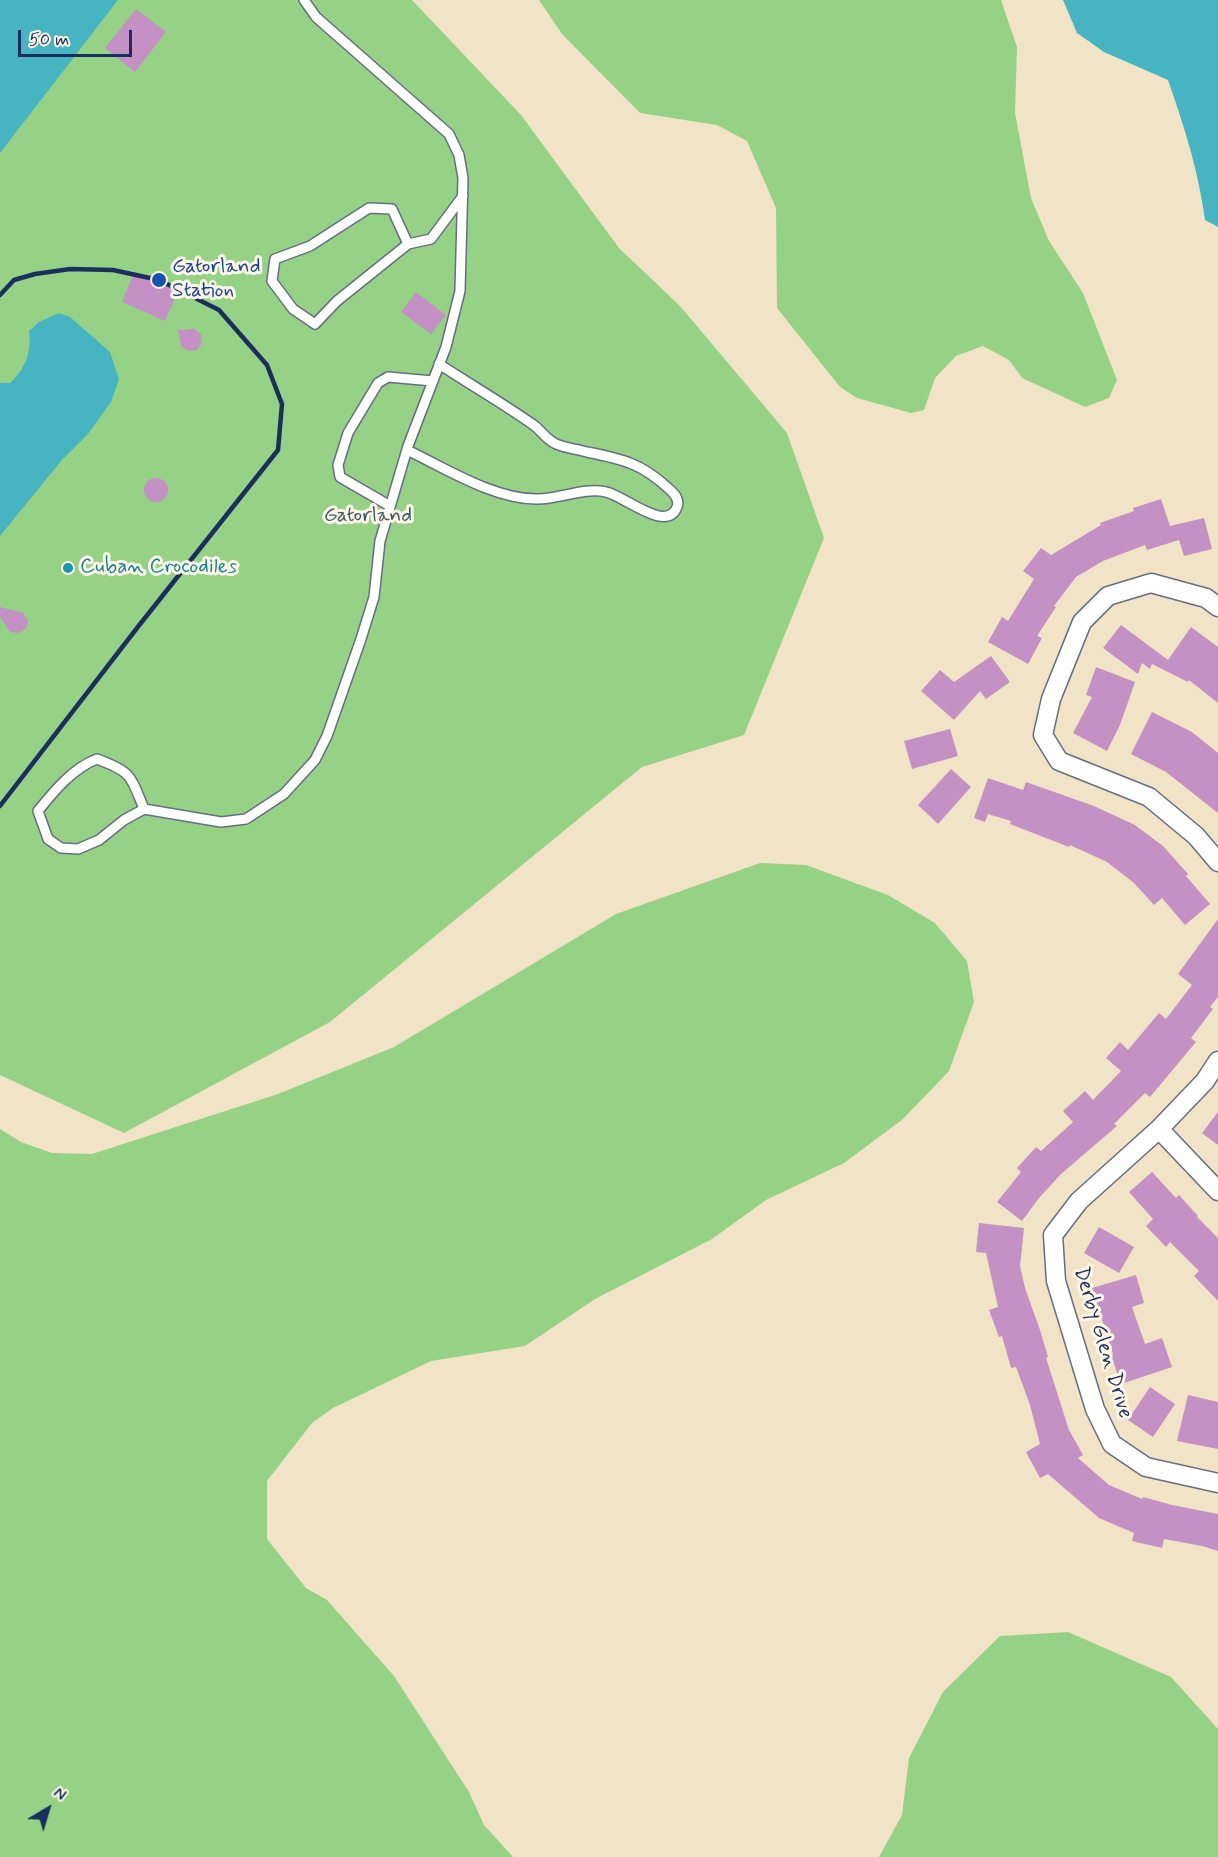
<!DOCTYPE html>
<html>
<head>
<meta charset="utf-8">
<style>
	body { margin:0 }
	#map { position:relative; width:1218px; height:1857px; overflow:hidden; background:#f1e3c6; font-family:Mynerve,sans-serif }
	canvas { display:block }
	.north { position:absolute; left:18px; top:1779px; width:60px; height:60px; -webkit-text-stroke:4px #fcf5e5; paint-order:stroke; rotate:38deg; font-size:16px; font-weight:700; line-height:24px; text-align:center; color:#1b2f5e }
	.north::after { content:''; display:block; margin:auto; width:21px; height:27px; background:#1b2f5e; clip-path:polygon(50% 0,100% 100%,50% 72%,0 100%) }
	.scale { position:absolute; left:18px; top:30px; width:114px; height:27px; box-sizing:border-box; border:3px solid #1b2f5e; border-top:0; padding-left:8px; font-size:18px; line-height:21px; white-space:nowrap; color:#1b2f5e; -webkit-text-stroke:4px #fcf5e5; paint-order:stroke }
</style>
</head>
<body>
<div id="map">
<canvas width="1218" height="1857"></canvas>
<div class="north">N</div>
<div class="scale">50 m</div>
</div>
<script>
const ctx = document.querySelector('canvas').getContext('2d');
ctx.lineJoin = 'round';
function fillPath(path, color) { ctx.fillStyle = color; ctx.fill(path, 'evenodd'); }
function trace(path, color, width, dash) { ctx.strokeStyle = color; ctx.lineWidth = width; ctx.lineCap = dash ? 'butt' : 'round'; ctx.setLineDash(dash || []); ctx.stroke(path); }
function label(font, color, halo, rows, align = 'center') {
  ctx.font = font + ' Mynerve,sans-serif'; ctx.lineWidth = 6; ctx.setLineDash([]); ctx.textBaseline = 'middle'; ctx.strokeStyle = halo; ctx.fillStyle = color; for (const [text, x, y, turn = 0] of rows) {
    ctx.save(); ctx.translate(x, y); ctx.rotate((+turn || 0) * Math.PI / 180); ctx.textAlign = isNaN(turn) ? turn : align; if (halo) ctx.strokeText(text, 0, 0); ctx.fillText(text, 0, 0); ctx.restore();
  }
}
fillPath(new Path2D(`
	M 0,0 L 412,0 L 521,115 L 619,248 L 680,306 L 787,433 L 824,538 L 744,735 L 642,767 L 330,1022 L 124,1133 L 0,1075 Z
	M 539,0 L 1001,0 L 1017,47 L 1015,113 L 1031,198 L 1049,241 L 1083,293 L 1117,380 L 1109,398 L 1085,407 L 1022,378 L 1009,360 L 983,346 L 956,356 L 935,378 L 924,410 L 911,413 L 857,398 L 840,387 L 777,308 L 776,208 L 747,141 L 717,125 L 640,113 L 562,34 Z
	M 760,863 L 806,865 L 888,895 L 935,923 L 967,961 L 974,1002 L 949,1071 L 903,1119 L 844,1163 L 766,1200 L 712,1239 L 595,1299 L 525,1346 L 431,1361 L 333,1408 L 312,1423 L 267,1481 L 267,1539 L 306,1588 L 327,1600 L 394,1676 L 469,1792 L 484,1825 L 513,1857 L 0,1857 L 0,1129 L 21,1142 L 52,1153 L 92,1154 L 278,1094 L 394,1047 L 616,914 Z
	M 1068,1632 L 1171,1677 L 1218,1729 L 1218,1857 L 879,1857 L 902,1815 L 909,1758 L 943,1692 L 1000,1636 Z`), '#96d286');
fillPath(new Path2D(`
	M 0,0 L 118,0 L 0,153 Z
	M 1063,0 L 1218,0 L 1218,227 L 1205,220 C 1198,169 1185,129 1168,80 L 1104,52 L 1077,33 Z
	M 59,313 L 70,317 L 110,352 L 119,379 L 111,402 L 88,434 L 61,461 L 0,536 L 0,383 L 10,383 C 25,370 32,351 29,331 L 39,322 Z`), '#46b4c1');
fillPath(new Path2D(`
	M 136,9 L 166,32 L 135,72 L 105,48 Z
	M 134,272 L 178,291 L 165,321 L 122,302 Z
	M 416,292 L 446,315 L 431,334 L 401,312 Z
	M 194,329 L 201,334 L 202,343 L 197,350 L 188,351 L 181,346 L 178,330 Z
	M144 490a12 12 0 1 1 24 0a12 12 0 1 1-24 0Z
	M 1161,499 L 1170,526 L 1204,518 L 1212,549 L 1184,556 L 1179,540 L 1147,550 L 1145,545 L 1103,561 L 1076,577 L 1054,606 L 1056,607 L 1037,636 L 1042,638 L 1028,664 L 988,642 L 1002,617 L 1008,621 L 1034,579 L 1023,571 L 1041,548 L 1051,555 L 1101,525 L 1100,523 L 1134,511 L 1133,508 Z
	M 0,607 L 23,613 L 28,620 L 26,629 L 18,633 L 10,632 L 0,617 Z
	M 1121,625 L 1168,660 L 1191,627 L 1218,647 L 1218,703 L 1189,680 L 1188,682 L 1152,664 L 1150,669 L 1142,663 L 1138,674 L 1103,648 Z
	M 991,656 L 1010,682 L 986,699 L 980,691 L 954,720 L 921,691 L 940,670 L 954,682 Z
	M 1096,667 L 1135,682 L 1120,725 L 1107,751 L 1073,733 L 1092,697 L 1086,695 Z
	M 1152,712 L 1192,732 L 1218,753 L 1218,813 L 1166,772 L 1131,754 Z
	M 950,729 L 958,756 L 912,769 L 904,741 Z
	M 951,769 L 971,787 L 938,824 L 918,805 Z
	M 988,778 L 1023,790 L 1026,782 L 1094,806 L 1135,825 L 1163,846 L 1188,874 L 1186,876 L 1210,904 L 1185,925 L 1162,898 L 1154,905 L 1134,883 L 1107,862 L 1070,845 L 1069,847 L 1010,824 L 1011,821 L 988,814 L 985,822 L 974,818 Z
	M 1218,919 L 1218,997 L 1210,1007 L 1213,1009 L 1191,1038 L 1196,1042 L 1150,1097 L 1145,1093 L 1114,1124 L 1117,1126 L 1061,1174 L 1039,1198 L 1022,1221 L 997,1202 L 1021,1172 L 1017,1168 L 1036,1147 L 1041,1151 L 1073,1122 L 1063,1111 L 1085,1091 L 1093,1100 L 1121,1071 L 1106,1058 L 1120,1042 L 1128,1050 L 1159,1013 L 1166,1019 L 1192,985 L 1178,974 Z
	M 1218,1112 L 1218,1145 L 1202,1133 Z
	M 1152,1172 L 1176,1198 L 1179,1195 L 1198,1216 L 1197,1217 L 1218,1238 L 1218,1301 L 1194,1276 L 1199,1271 L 1170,1242 L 1166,1247 L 1146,1226 L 1153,1219 L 1129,1192 Z
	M 979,1223 L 1024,1228 L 1020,1266 L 1025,1288 L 1040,1330 L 1048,1357 L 1046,1358 L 1069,1430 L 1083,1455 L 1078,1458 L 1109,1485 L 1142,1499 L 1143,1497 L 1172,1505 L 1218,1514 L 1218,1551 L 1202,1546 L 1164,1539 L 1162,1548 L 1132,1541 L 1134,1533 L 1099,1518 L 1048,1474 L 1040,1478 L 1026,1452 L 1040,1444 L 1030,1405 L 1016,1367 L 1011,1368 L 1002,1336 L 999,1337 L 989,1310 L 998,1307 L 986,1253 L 976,1252 Z
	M 1099,1227 L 1134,1247 L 1119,1273 L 1084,1253 Z
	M 1136,1275 L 1144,1303 L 1132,1307 L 1145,1344 L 1162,1338 L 1172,1367 L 1121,1384 L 1111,1355 L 1113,1354 L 1092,1288 Z
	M 1150,1387 L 1175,1404 L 1153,1437 L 1128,1420 Z
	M 1188,1395 L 1218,1402 L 1218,1449 L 1177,1441 Z`), '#c491c4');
const lane = new Path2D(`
	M 408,244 L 392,209 L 369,208 L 310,246 L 275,259 L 272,281 L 293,309 L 315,324 L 337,301 L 408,244 L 431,239 L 463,196
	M 407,450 C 445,468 495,500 538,499 C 560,499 584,487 606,492 C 623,495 667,534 677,507 C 680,499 674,493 668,488 C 641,463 622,459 587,452 C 577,449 565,448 556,444 C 547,440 542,432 535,426 C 504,404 471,385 439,364
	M 390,506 L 340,477 L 338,465 L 348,433 L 378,383 L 388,377 L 433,381
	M 144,809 C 130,775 132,772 97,759 C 73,768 54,791 38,811 L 48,839 L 61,848 L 78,849 L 99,840 L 124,820 L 144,809 L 221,822 L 246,819 L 284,794 L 315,760 L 327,736 L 361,639 L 374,597 L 380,541 L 408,446 L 446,347 L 460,291 L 463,178 L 459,155 L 449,134 L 316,17 L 304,0`);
const street = new Path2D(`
	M 1218,607 L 1206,598 L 1151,583 L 1108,596 L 1082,622 L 1051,699 L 1043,735 L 1059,761 L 1149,797 L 1196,836 L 1218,862
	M 1218,1061 L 1205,1081 L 1159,1129 L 1079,1201 L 1053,1235 L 1056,1281 L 1095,1409 L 1112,1444 L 1146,1467 L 1218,1483
	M 1159,1129 L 1218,1191`);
trace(lane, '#666e82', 12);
trace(street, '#666e82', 21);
trace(lane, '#fff', 9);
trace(street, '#fff', 18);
trace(new Path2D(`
	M 0,295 L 14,280 L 35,274 L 70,269 L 113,270 L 159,280 L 219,310 L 267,365 L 282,404 L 278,450 L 137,628 L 0,806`), '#1b2f5e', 4.5);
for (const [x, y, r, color] of [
	[159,280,8,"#1a4fb4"],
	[68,568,6,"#0f9aa8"]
]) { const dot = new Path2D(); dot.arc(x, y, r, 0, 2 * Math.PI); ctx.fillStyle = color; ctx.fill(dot); trace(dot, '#fcf5e5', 2); }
label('21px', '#164399', '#fcf5e5', [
	["Gatorland",172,268],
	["Station",172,292]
], 'left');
label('21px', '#3a5868', '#fcf5e5', [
	["Gatorland",368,517]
]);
label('21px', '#0d838f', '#fcf5e5', [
	["Cuban Crocodiles",80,568]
], 'left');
label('21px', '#1b2f5e', '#fcf5e5', [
	["Derby Glen Drive",1102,1343,73]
]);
</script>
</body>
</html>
